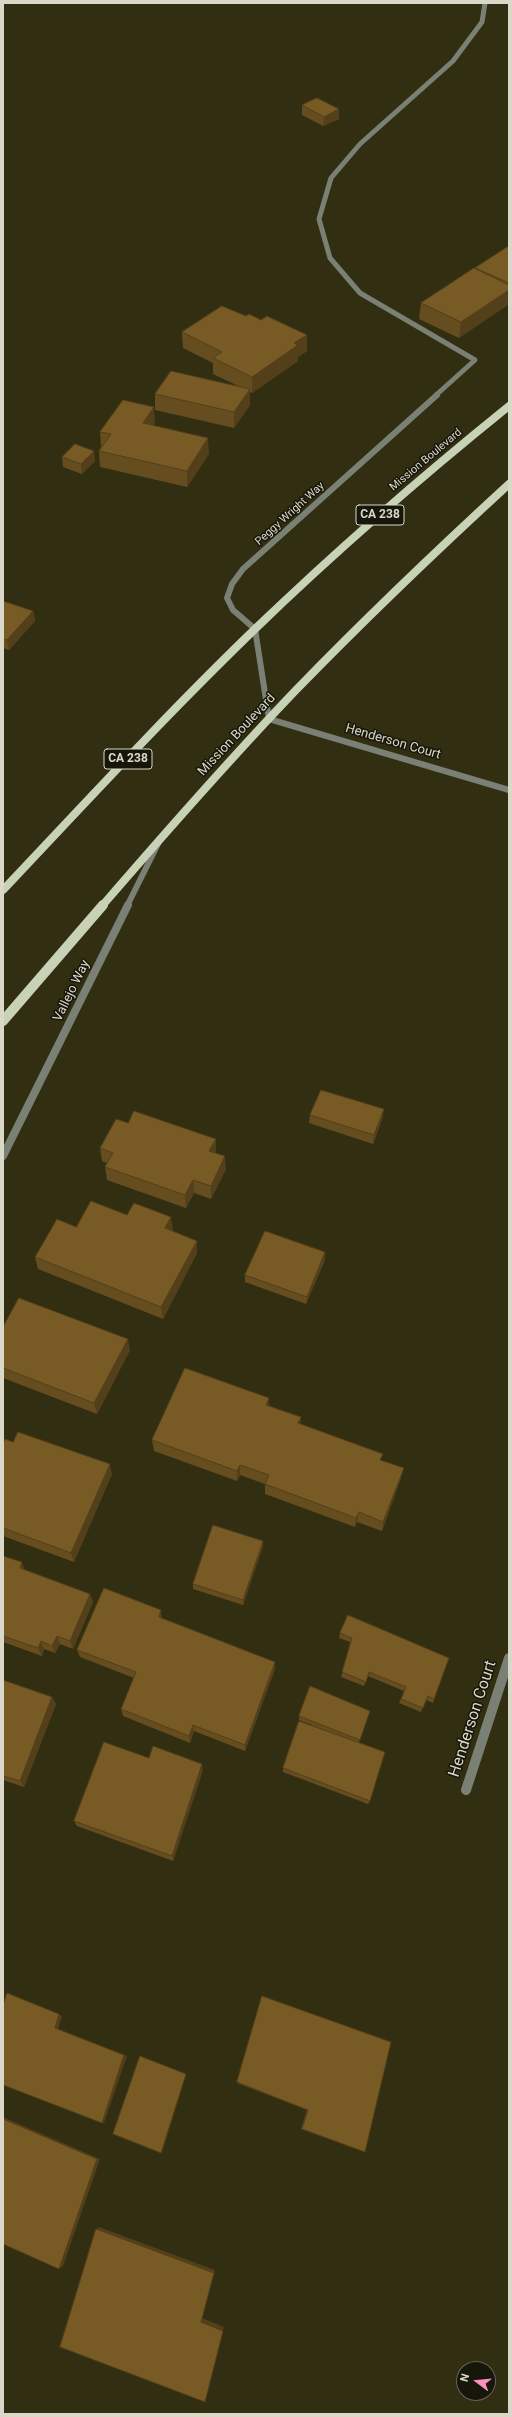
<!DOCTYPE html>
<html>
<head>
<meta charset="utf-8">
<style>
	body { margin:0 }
	#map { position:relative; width:512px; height:2417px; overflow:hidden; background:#312e12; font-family:Roboto,sans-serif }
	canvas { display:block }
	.frame { position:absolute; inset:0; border:4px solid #dad9c8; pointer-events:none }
	.north { position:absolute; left:456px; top:2361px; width:40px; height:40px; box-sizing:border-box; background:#17160a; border:1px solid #656456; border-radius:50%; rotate:286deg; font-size:11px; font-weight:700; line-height:16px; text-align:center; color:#dad9c8 }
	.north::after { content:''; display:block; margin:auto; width:14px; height:18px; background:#fd8fc1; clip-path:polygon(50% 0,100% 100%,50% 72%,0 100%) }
</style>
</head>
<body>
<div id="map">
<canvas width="512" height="2417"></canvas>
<div class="frame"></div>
<div class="north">N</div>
</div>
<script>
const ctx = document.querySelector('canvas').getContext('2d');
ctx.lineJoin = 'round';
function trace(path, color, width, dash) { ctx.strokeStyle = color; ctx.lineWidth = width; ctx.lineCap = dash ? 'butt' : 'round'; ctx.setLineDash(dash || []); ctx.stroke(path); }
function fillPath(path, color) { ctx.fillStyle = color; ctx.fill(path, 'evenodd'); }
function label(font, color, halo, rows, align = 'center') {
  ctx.font = font + ' Roboto,sans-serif'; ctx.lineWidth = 3; ctx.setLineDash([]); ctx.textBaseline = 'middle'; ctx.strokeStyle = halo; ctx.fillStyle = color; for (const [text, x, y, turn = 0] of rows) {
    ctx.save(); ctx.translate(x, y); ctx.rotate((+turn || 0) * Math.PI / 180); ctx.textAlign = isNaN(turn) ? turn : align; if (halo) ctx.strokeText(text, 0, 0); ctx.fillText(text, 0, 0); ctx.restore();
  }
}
trace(new Path2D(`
	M 269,719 L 509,790`), '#7a8073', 6);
trace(new Path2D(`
	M 466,1790 L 509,1658`), '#7a8073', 10);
trace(new Path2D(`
	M 435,396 L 475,360 L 360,293 L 330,258 L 319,219 L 331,178 L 360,144 L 453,61 L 482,22 L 485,3`), '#7a8073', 5);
trace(new Path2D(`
	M 269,719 L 255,629 L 233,610 L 227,598 L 232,584 L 243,569 L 437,395
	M 127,906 L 158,844`), '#7a8073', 6);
trace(new Path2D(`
	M 3,1156 L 128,905`), '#7a8073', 8);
trace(new Path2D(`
	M 3,890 C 86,802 168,713 255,629 C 336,551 421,477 509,406
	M 102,906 C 165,833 229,760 296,690 C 365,619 436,551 509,484`), '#c7d2b7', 8);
trace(new Path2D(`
	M 3,1021 L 103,905`), '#c7d2b7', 10);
fillPath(new Path2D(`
	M 302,105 L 339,119 L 323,126 L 302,115 Z
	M 509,246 L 509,304 L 459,338 L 419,319 L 421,303 L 475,269 L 475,268 Z
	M 182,332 L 307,351 L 298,357 L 298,361 L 252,393 L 250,392 L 250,405 L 234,428 L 155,410 L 155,394 L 236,385 L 213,374 L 213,363 L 183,348 Z
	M 155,423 L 153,426 L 209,454 L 187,487 L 100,467 L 99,451 L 101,447 L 100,432 Z
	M 62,457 L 95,461 L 82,474 L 63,467 Z
	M 3,601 L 33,611 L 35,621 L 9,650 L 3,648 Z
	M 310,1115 L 383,1117 L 373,1144 L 309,1123 Z
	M 100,1148 L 216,1152 L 216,1153 L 226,1169 L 211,1199 L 194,1193 L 186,1208 L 107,1180 L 105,1167 L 107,1163 L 102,1161 Z
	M 127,1215 L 173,1229 L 172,1231 L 197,1241 L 197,1253 L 163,1319 L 38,1269 L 35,1257 Z
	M 325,1260 L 306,1304 L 245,1282 L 245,1275 Z
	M 3,1327 L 130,1350 L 97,1414 L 3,1378 Z
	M 269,1398 L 269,1406 L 301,1417 L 300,1424 L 382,1461 L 401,1478 L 382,1531 L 357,1522 L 355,1527 L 265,1494 L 265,1484 L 240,1475 L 237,1481 L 154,1451 L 152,1440 Z
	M 13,1442 L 112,1474 L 74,1562 L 3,1536 L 3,1444 Z
	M 263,1541 L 263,1546 L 243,1605 L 193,1589 L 193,1584 Z
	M 3,1556 L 25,1570 L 90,1594 L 93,1602 L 73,1649 L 60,1644 L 55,1653 L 44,1649 L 42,1656 L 3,1642 Z
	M 162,1618 L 275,1669 L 245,1751 L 194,1731 L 190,1743 L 123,1716 L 121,1709 L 134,1678 L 80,1657 L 77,1650 Z
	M 340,1633 L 449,1658 L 433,1703 L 426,1700 L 421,1712 L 399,1703 L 404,1691 L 368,1676 L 364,1686 L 341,1677 L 350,1642 L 339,1638 Z
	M 3,1680 L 52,1697 L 56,1704 L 24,1787 L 3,1780 Z
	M 370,1711 L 359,1742 L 370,1801 L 368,1804 L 283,1772 L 283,1768 L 312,1725 L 299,1720 L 299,1716 Z
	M 149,1758 L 203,1770 L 173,1861 L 77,1826 L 74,1821 Z
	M 262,1996 L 365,2152 L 301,2129 L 307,2110 L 237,2083 L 237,2082 Z`), '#664d1f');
fillPath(new Path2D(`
	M 339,109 L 339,119 L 323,126 L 324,117 Z
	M 509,290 L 509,304 L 459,338 L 461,322 Z
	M 307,335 L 307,351 L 298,357 L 298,361 L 252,393 L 252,377 L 294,343 Z
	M 250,389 L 250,405 L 234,428 L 234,412 Z
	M 154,407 L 155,423 L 144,439 L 143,423 Z
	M 208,438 L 209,454 L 187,487 L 187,471 Z
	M 94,451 L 95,461 L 82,474 L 81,464 Z
	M 33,611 L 35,621 L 9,650 L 7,640 Z
	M 384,1109 L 383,1117 L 373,1144 L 374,1135 Z
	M 216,1139 L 216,1152 L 210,1164 L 209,1151 Z
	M 225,1156 L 226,1169 L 211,1199 L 211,1186 Z
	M 193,1180 L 194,1193 L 186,1208 L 185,1195 Z
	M 171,1217 L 173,1229 L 166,1241 L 165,1228 Z
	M 197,1241 L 197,1253 L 163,1319 L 161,1307 Z
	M 325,1252 L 325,1260 L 306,1304 L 307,1297 Z
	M 128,1339 L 130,1350 L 97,1414 L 94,1403 Z
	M 269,1398 L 269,1409 L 266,1405 Z
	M 301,1417 L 300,1428 L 298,1423 Z
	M 110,1464 L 112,1474 L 74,1562 L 71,1553 Z
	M 240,1465 L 240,1475 L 237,1481 L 237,1471 Z
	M 404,1468 L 401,1478 L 382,1531 L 383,1522 Z
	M 359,1512 L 357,1522 L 355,1527 L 356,1518 Z
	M 263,1541 L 263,1546 L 243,1605 L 243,1600 Z
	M 22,1562 L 25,1571 L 20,1568 Z
	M 90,1594 L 93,1602 L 73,1649 L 70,1641 Z
	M 161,1610 L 162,1618 L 159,1617 Z
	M 57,1636 L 60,1644 L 55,1653 L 52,1646 Z
	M 41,1641 L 44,1649 L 42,1656 L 38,1648 Z
	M 275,1662 L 275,1669 L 245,1751 L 245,1745 Z
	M 52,1697 L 56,1704 L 24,1787 L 20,1781 Z
	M 193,1725 L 194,1731 L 190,1743 L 189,1736 Z
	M 202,1764 L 203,1770 L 173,1861 L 172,1856 Z
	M 59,2014 L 62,2016 L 58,2030 L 55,2028 Z
	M 124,2055 L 127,2056 L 104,2123 L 102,2123 Z
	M 186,2074 L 186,2075 L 162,2153 L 161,2153 Z
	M 3,2117 L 100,2159 L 63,2266 L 59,2269 L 3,2119 Z
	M 99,2227 L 215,2270 L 202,2318 L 224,2327 L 223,2331 L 201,2322 L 96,2229 Z`), '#533f19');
const building = new Path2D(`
	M 317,98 L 339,109 L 324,117 L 302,105 Z
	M 509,246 L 509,283 L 475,268 Z
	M 474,268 L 509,285 L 509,290 L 461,322 L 421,303 Z
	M 222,306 L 246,316 L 249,314 L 261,320 L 267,316 L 307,335 L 294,343 L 298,345 L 252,377 L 213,358 L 222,352 L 182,332 Z
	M 171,371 L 250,389 L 234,412 L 155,394 Z
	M 123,400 L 154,407 L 143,423 L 208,438 L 187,471 L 99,451 L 111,434 L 100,432 Z
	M 75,444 L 94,451 L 81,464 L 62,457 Z
	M 3,601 L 33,611 L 7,640 L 3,639 Z
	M 321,1090 L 384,1109 L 374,1135 L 310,1115 Z
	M 134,1111 L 216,1139 L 209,1151 L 225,1156 L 211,1186 L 193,1180 L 185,1195 L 105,1167 L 113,1153 L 100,1148 L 116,1119 L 128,1123 Z
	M 91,1201 L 127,1215 L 134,1203 L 171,1217 L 165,1228 L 197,1241 L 161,1307 L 35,1257 L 57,1219 L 76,1227 Z
	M 265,1231 L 325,1252 L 307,1297 L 245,1275 Z
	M 19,1298 L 128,1339 L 94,1403 L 3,1368 L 3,1327 Z
	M 185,1368 L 269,1398 L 266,1405 L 301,1417 L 298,1423 L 383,1454 L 380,1460 L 404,1468 L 383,1522 L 359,1512 L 356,1518 L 265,1484 L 269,1475 L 240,1465 L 237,1471 L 152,1440 Z
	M 18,1432 L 110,1464 L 71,1553 L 3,1528 L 3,1444 L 5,1439 L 13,1442 Z
	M 213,1525 L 263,1541 L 243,1600 L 193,1584 Z
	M 3,1556 L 22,1562 L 20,1568 L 90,1594 L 70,1641 L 57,1636 L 52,1646 L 41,1641 L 38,1648 L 3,1636 Z
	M 104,1588 L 161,1610 L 159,1617 L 275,1662 L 245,1745 L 193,1725 L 189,1736 L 121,1709 L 136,1672 L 77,1650 Z
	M 348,1615 L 449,1658 L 434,1699 L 428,1696 L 423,1708 L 401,1699 L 406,1687 L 369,1672 L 366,1682 L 342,1672 L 352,1638 L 340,1633 Z
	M 3,1680 L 52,1697 L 20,1781 L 3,1776 Z
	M 310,1686 L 370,1711 L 360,1740 L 299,1716 Z
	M 299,1721 L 385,1752 L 370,1801 L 283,1768 Z
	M 104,1742 L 149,1758 L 153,1746 L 202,1764 L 172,1856 L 74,1821 Z
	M 7,1993 L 59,2014 L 55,2028 L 124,2055 L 102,2123 L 3,2085 L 3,2006 Z
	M 262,1996 L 391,2042 L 365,2152 L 302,2129 L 308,2110 L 237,2082 Z
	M 140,2056 L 186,2074 L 161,2153 L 113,2134 Z
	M 3,2119 L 97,2159 L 59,2269 L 3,2244 Z
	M 96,2229 L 214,2273 L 201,2322 L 223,2331 L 205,2402 L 60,2347 Z`);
fillPath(building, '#775a24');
trace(building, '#533f19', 1);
label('11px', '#dad9c8', '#17160a', [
	["Mission Boulevard",426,460,-40],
	["Peggy Wright Way",290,514,-42]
]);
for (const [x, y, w] of [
	[380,515,48],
	[128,759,48]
]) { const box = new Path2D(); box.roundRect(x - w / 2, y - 10, w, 20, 3); ctx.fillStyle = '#17160a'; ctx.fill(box); trace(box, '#dad9c8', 1); }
label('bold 12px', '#dad9c8', null, [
	["CA 238",380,515],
	["CA 238",128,759]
]);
label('13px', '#dad9c8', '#17160a', [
	["Mission Boulevard",237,735,-47],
	["Henderson Court",393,742,16],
	["Vallejo Way",72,991,-64]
]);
label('16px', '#dad9c8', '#17160a', [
	["Henderson Court",473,1719,-72]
]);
</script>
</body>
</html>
